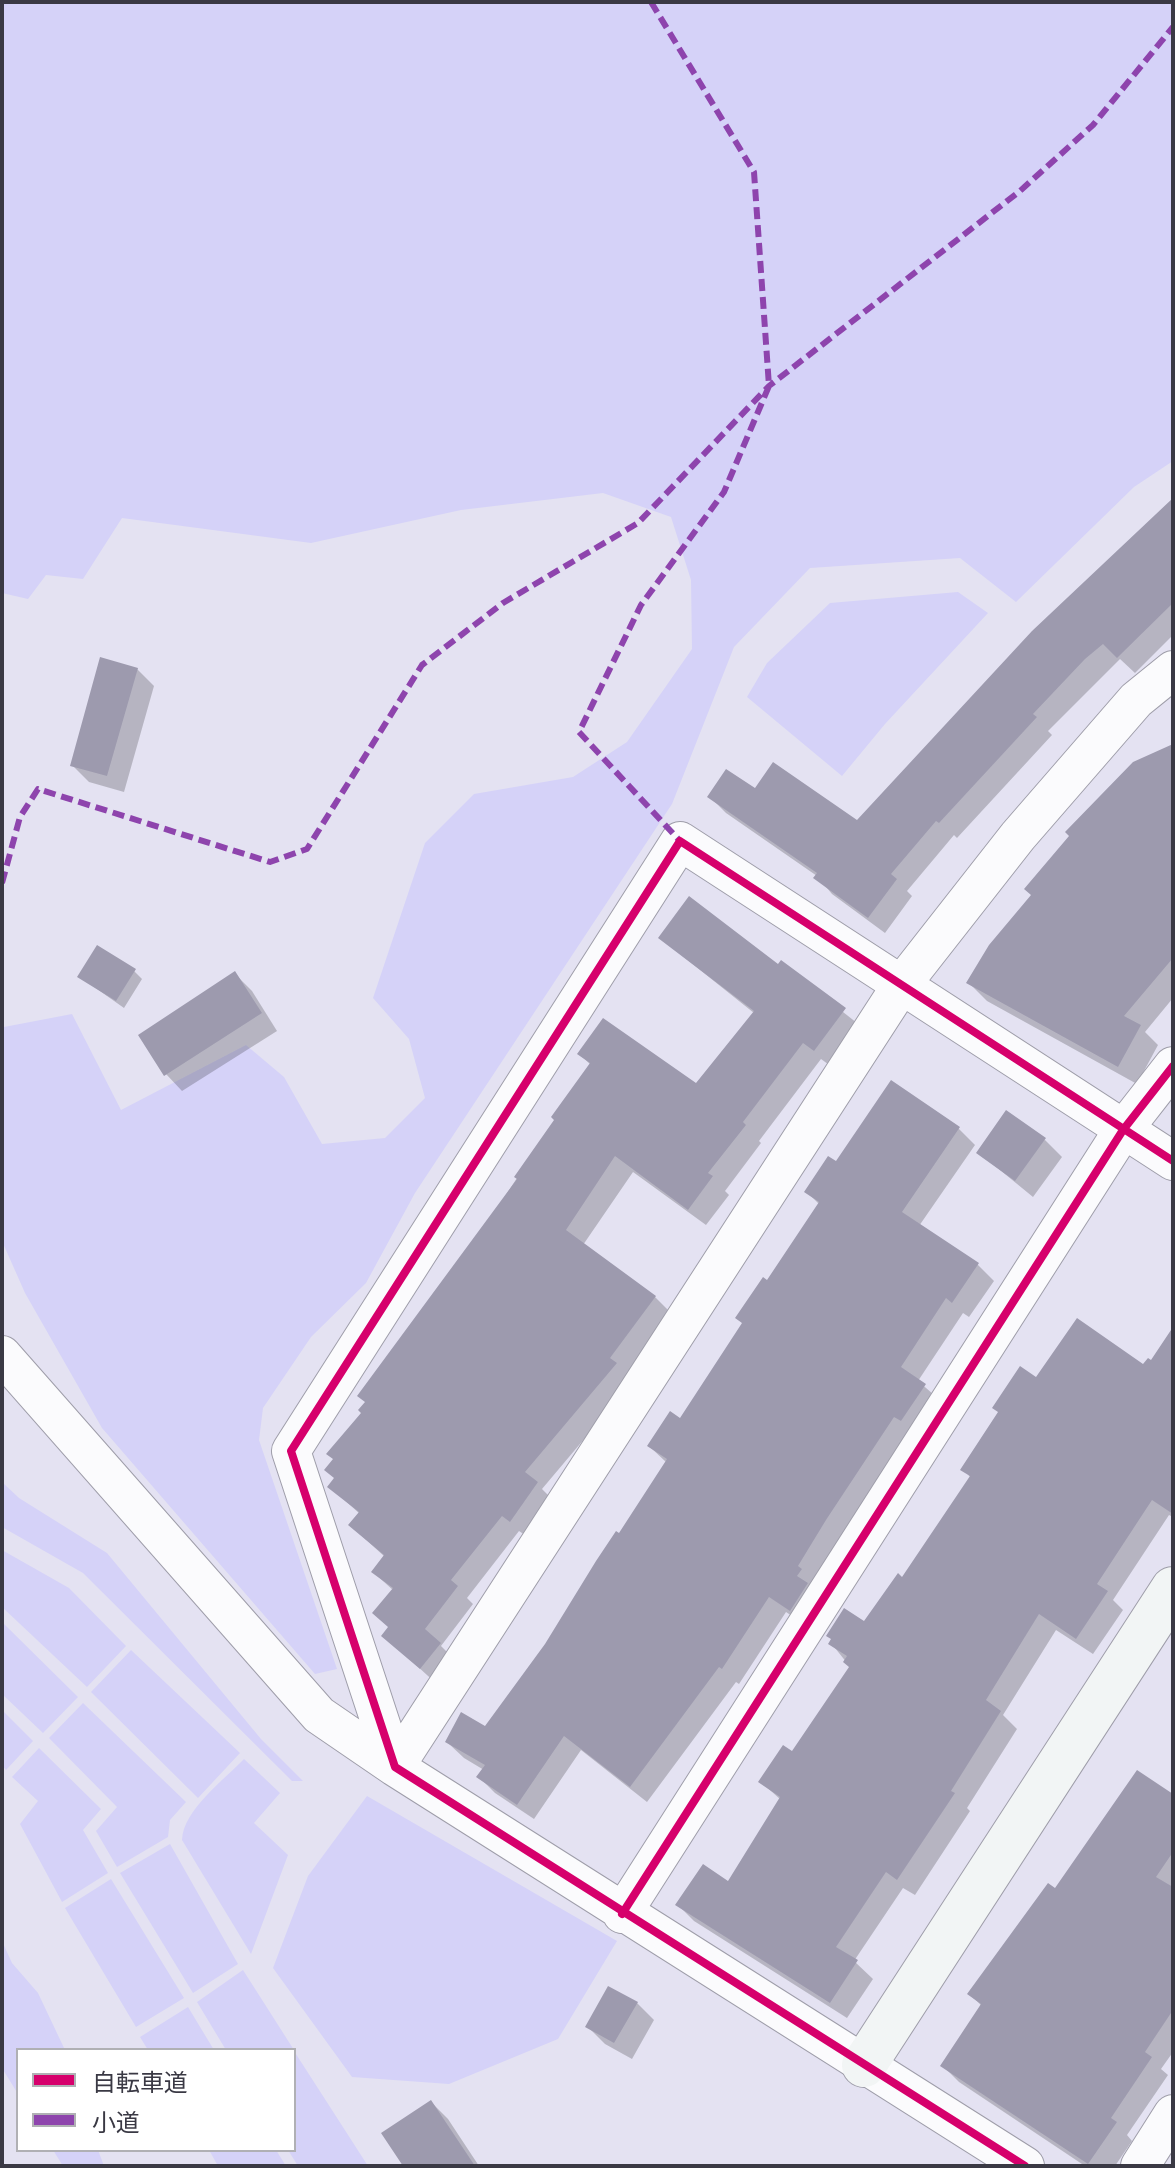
<!DOCTYPE html>
<html>
<head>
<meta charset="utf-8">
<style>
	body { margin:0 }
	#map { position:relative; width:1175px; height:2168px; overflow:hidden; background:#e4e2f2; font-family:"Space Grotesk","Noto Sans JP",sans-serif }
	canvas { display:block }
	.frame { position:absolute; inset:0; border:4px solid #3a3944; pointer-events:none }
	.legend { position:absolute; left:16px; top:2048px; width:280px; height:104px; box-sizing:border-box; background:#fff; border:2px solid #b0b0b4; margin:0; padding:10px 14px; list-style:none; font-size:24px; color:#3a3944 }
	.legend li { display:flex; align-items:center; gap:16px; height:40px }
	.legend b { width:40px; border:2px solid #b0b0b4 }
</style>
</head>
<body>
<div id="map">
<canvas width="1175" height="2168"></canvas>
<div class="frame"></div>
<ul class="legend">
<li><b style="height:10px;background:#d6006c"></b>自転車道</li>
<li><b style="height:10px;background:#8e44ad"></b>小道</li>
</ul>
</div>
<script>
const ctx = document.querySelector('canvas').getContext('2d');
ctx.lineJoin = 'round';
function fillPath(path, color) { ctx.fillStyle = color; ctx.fill(path, 'evenodd'); }
function trace(path, color, width, dash) { ctx.strokeStyle = color; ctx.lineWidth = width; ctx.lineCap = dash ? 'butt' : 'round'; ctx.setLineDash(dash || []); ctx.stroke(path); }
fillPath(new Path2D(`
	M 2,2 L 1173,2 L 1173,461 L 1134,487 L 1016,602 L 960,558 L 810,568 L 734,647 L 672,804 L 415,1193 L 366,1283 L 311,1337 L 263,1408 L 259,1440 L 337,1669 L 315,1674 L 102,1428 L 25,1293 L 2,1241 L 4,1027 L 72,1014 L 121,1110 L 246,1045 L 284,1077 L 322,1144 L 385,1138 L 425,1098 L 409,1039 L 373,998 L 425,843 L 474,794 L 573,777 L 627,742 L 692,649 L 691,580 L 671,517 L 603,493 L 461,510 L 311,543 L 122,518 L 83,579 L 46,575 L 28,599 L 2,593 Z
	M 958,592 L 988,613 L 885,724 L 842,776 L 747,697 L 767,663 L 830,603 Z
	M 2,1482 L 19,1498 L 107,1553 L 261,1739 L 303,1781 L 292,1781 L 83,1573 L 2,1527 Z
	M 2,1550 L 69,1588 L 126,1646 L 87,1687 L 2,1607 Z
	M 2,1622 L 78,1697 L 43,1733 L 2,1694 Z
	M 131,1650 L 240,1753 L 198,1798 L 91,1692 Z
	M 83,1703 L 186,1802 L 170,1820 L 168,1837 L 117,1867 L 96,1831 L 117,1807 L 49,1738 Z
	M 2,1710 L 33,1741 L 6,1770 L 2,1765 Z
	M 39,1748 L 101,1809 L 83,1830 L 108,1873 L 62,1902 L 20,1824 L 38,1801 L 12,1777 Z
	M 244,1759 L 280,1793 L 254,1823 L 288,1855 L 251,1954 L 182,1840 C 183,1810 224,1780 244,1759 Z
	M 367,1796 L 617,1941 L 558,2039 L 449,2084 L 352,2077 L 273,1968 L 308,1876 Z
	M 170,1844 L 238,1964 L 193,1993 L 120,1873 Z
	M 111,1879 L 184,1998 L 136,2027 L 65,1908 Z
	M 2,1941 L 12,1963 L 38,1993 L 65,2050 L 18,2050 L 18,2094 L 2,2068 Z
	M 243,1970 L 294,2050 L 226,2050 L 197,2002 Z
	M 188,2007 L 214,2050 L 148,2050 L 140,2037 Z
	M 294,2051 L 368,2166 L 298,2166 L 288,2150 L 294,2150 Z
	M 53,2150 L 98,2150 L 104,2166 L 63,2166 Z
	M 209,2150 L 276,2150 L 286,2166 L 218,2166 Z`), '#d5d2f8');
fillPath(new Path2D(`
	M 1173,501 L 1173,635 L 1135,673 L 1120,659 L 1048,731 L 1052,735 L 957,838 L 954,835 L 907,891 L 912,896 L 885,933 L 832,894 L 817,876 L 726,813 L 710,797 L 755,791 L 858,823 Z
	M 137,669 L 154,686 L 124,792 L 89,782 L 72,765 Z
	M 1173,746 L 1173,998 L 1145,1032 L 1158,1045 L 1137,1084 L 987,1001 L 968,982 Z
	M 660,938 L 778,967 L 781,963 L 862,1027 L 832,1067 L 821,1059 L 759,1141 L 761,1143 L 725,1191 L 729,1195 L 706,1225 L 633,1172 L 583,1245 L 655,1297 L 672,1314 L 633,1381 L 542,1489 L 554,1501 L 528,1537 L 519,1531 L 467,1598 L 473,1604 L 441,1646 L 457,1662 L 438,1685 L 384,1636 L 390,1628 L 394,1591 L 373,1572 L 385,1557 L 350,1525 L 360,1514 L 330,1487 L 363,1413 L 591,1065 L 579,1054 L 696,1086 L 754,1013 Z
	M 134,971 L 142,979 L 124,1008 L 80,977 Z
	M 235,974 L 252,991 L 277,1031 L 182,1091 L 166,1074 Z
	M 891,1083 L 959,1129 L 975,1145 L 919,1226 L 977,1264 L 994,1281 L 969,1317 L 963,1313 L 918,1381 L 941,1401 L 807,1626 L 786,1612 L 739,1684 L 736,1682 L 647,1802 L 581,1750 L 534,1819 L 495,1793 L 479,1777 L 484,1770 L 464,1758 L 447,1742 L 486,1728 L 546,1645 L 667,1463 L 649,1446 L 680,1420 L 820,1205 L 806,1191 L 836,1164 Z
	M 1045,1140 L 1062,1157 L 1033,1197 L 978,1152 Z
	M 1173,1331 L 1173,1517 L 1169,1515 L 1113,1600 L 1123,1610 L 1093,1654 L 1056,1630 L 1003,1715 L 1017,1729 L 967,1808 L 970,1811 L 915,1895 L 903,1888 L 854,1961 L 873,1979 L 847,2018 L 694,1921 L 678,1905 L 729,1883 L 781,1800 L 761,1782 L 793,1754 L 851,1668 L 831,1643 L 864,1624 L 903,1580 L 971,1478 L 963,1469 L 1036,1380 L 1144,1367 L 1151,1363 Z
	M 1173,1797 L 1173,2052 L 1161,2069 L 1168,2075 L 1127,2135 L 1132,2141 L 1115,2166 L 1085,2166 L 959,2082 L 942,2065 L 982,2006 L 969,1994 L 1056,1891 Z
	M 637,2003 L 654,2020 L 632,2059 L 605,2044 L 588,2027 Z
	M 431,2102 L 448,2119 L 479,2166 L 405,2166 Z`), '#0003');
fillPath(new Path2D(`
	M 1173,498 L 1173,603 L 1117,658 L 1103,644 L 1085,659 L 1033,714 L 1037,717 L 939,823 L 936,821 L 891,874 L 897,879 L 868,918 L 813,878 L 817,873 L 707,797 L 726,769 L 755,788 L 773,762 L 857,820 L 1032,631 Z
	M 100,657 L 138,668 L 107,776 L 70,766 Z
	M 1173,744 L 1173,958 L 1124,1016 L 1141,1025 L 1118,1067 L 966,983 L 989,945 L 1031,895 L 1024,889 L 1069,836 L 1065,832 L 1133,762 Z
	M 689,896 L 778,964 L 781,960 L 846,1008 L 814,1051 L 803,1043 L 743,1122 L 746,1125 L 708,1173 L 713,1176 L 688,1210 L 615,1156 L 566,1230 L 656,1296 L 610,1358 L 617,1363 L 525,1472 L 538,1482 L 510,1522 L 502,1516 L 451,1580 L 458,1586 L 425,1629 L 441,1643 L 420,1669 L 381,1636 L 388,1627 L 372,1613 L 393,1588 L 371,1572 L 384,1555 L 348,1525 L 359,1512 L 327,1487 L 334,1478 L 324,1470 L 333,1459 L 326,1454 L 361,1413 L 358,1410 L 365,1402 L 357,1396 L 517,1179 L 514,1177 L 554,1120 L 551,1117 L 590,1063 L 577,1054 L 603,1018 L 696,1083 L 754,1011 L 658,938 Z
	M 97,945 L 136,969 L 116,1001 L 77,977 Z
	M 235,971 L 262,1013 L 164,1076 L 138,1035 Z
	M 891,1080 L 960,1127 L 902,1212 L 979,1263 L 952,1303 L 946,1298 L 901,1367 L 926,1384 L 901,1421 L 894,1417 L 826,1520 L 798,1566 L 802,1569 L 797,1576 L 808,1583 L 790,1611 L 769,1597 L 722,1669 L 719,1667 L 630,1787 L 564,1736 L 517,1805 L 476,1777 L 485,1765 L 445,1742 L 461,1712 L 485,1726 L 545,1644 L 596,1561 L 616,1531 L 619,1533 L 667,1459 L 647,1446 L 670,1411 L 680,1418 L 742,1323 L 735,1318 L 763,1277 L 767,1280 L 819,1202 L 804,1192 L 828,1156 L 836,1161 Z
	M 1006,1110 L 1046,1138 L 1015,1181 L 976,1153 Z
	M 1077,1318 L 1143,1364 L 1148,1358 L 1151,1360 L 1173,1327 L 1173,1514 L 1152,1500 L 1097,1584 L 1108,1591 L 1076,1639 L 1039,1614 L 986,1700 L 1001,1711 L 951,1791 L 955,1793 L 897,1880 L 886,1872 L 836,1947 L 858,1960 L 830,2003 L 675,1905 L 703,1864 L 728,1881 L 780,1797 L 758,1782 L 783,1745 L 792,1751 L 849,1667 L 843,1662 L 847,1656 L 828,1644 L 831,1639 L 826,1636 L 844,1608 L 864,1621 L 898,1573 L 902,1577 L 970,1476 L 960,1470 L 998,1412 L 992,1408 L 1020,1366 L 1036,1377 Z
	M 1137,1770 L 1173,1794 L 1173,1852 L 1156,1877 L 1173,1887 L 1173,2010 L 1145,2052 L 1152,2057 L 1111,2118 L 1117,2122 L 1088,2164 L 940,2066 L 981,2004 L 967,1994 L 1048,1883 L 1055,1888 Z
	M 608,1986 L 638,2002 L 614,2043 L 585,2027 Z
	M 431,2100 L 475,2166 L 403,2166 L 381,2133 Z`), '#9d9aae');
const street = new Path2D(`
	M 2,1355 L 319,1715 L 395,1767 L 902,984 L 1018,836 L 1136,700 L 1173,670
	M 622,1914 L 1123,1130 L 1173,1066
	M 1025,2166 L 395,1767 L 291,1451 L 680,841 L 1173,1161
	M 1140,2166 L 1173,2114`);
const secondary = new Path2D(`
	M 864,2065 L 1173,1589`);
trace(street, '#9e9da9', 40);
trace(secondary, '#9e9da9', 46);
trace(street, '#fbfbfd', 38);
trace(secondary, '#f2f5f5', 44);
trace(new Path2D(`
	M 651,2 L 754,172 L 769,386 L 724,492 L 641,605 L 579,732 L 680,841
	M 2,883 L 20,817 L 38,789 L 270,862 L 307,849 L 422,665 L 503,603 L 638,523 L 769,386 L 1020,191 L 1093,125 L 1173,27`), '#8e44ad', 6, [12, 6]);
trace(new Path2D(`
	M 622,1914 L 1123,1130 L 1173,1066
	M 1025,2166 L 395,1767 L 291,1451 L 680,841 L 1173,1161`), '#d6006c', 8);
</script>
</body>
</html>
